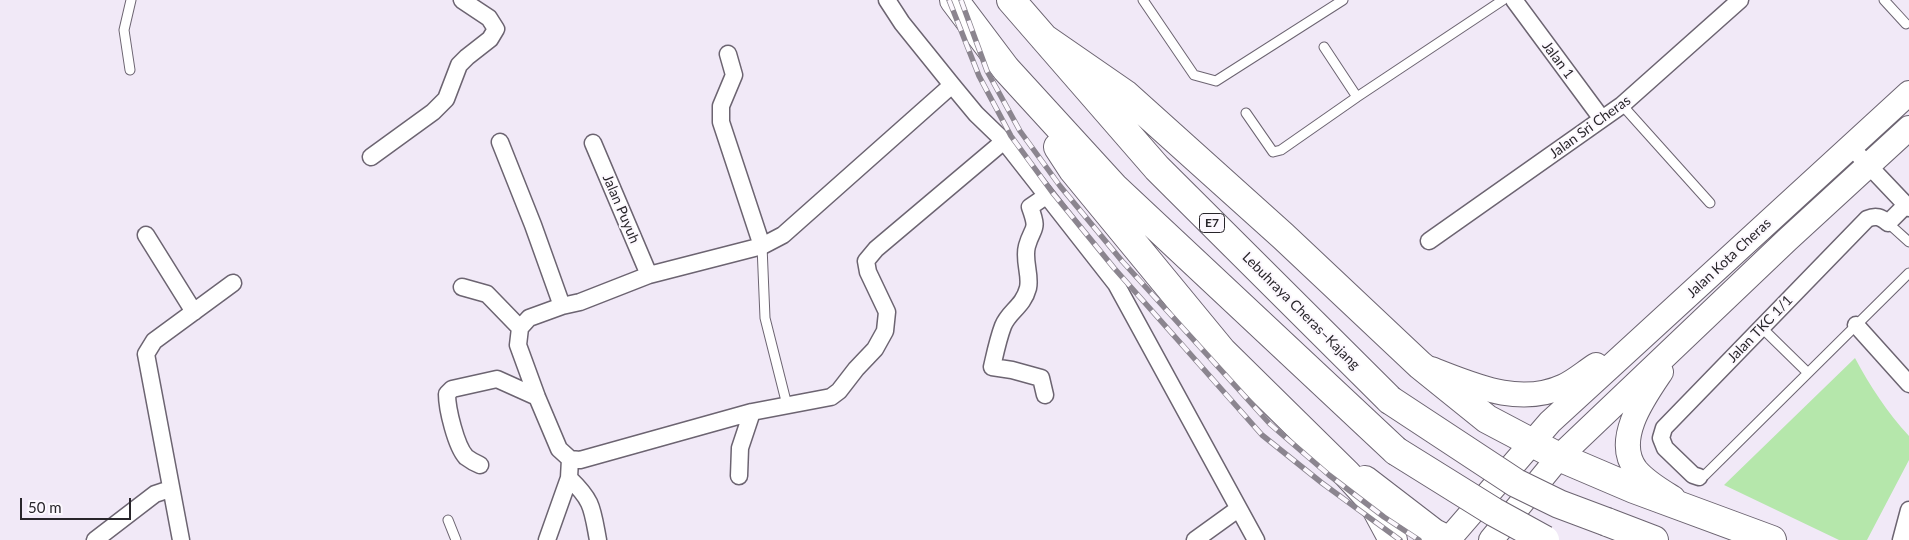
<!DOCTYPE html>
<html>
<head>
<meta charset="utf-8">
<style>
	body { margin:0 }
	#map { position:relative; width:1909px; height:540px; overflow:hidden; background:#f1e9f7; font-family:Lato,sans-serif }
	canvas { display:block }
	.scale { position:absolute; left:20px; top:498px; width:111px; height:22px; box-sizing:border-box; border:2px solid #28252a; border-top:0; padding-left:6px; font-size:15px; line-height:18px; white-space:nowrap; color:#28252a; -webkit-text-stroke:4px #fcf8fe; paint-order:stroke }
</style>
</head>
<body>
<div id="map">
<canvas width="1909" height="540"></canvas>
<div class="scale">50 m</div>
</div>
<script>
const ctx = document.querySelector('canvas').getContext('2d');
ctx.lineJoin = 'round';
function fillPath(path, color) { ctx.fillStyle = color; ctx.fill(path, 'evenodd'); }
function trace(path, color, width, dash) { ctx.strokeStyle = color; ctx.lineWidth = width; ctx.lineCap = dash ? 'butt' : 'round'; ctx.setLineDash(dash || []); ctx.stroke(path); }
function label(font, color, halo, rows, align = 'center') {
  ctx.font = font + ' Lato,sans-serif'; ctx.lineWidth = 4; ctx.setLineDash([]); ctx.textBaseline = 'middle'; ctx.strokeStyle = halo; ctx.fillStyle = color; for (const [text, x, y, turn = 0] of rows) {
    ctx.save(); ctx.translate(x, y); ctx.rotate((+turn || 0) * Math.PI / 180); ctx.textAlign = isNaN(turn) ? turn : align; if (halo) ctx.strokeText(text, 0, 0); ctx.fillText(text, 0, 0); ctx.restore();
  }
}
fillPath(new Path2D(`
	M 1855,358 C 1870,386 1887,412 1909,436 L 1909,460 L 1867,540 L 1839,540 L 1724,485 Z`), '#b5e7ab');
const lane = new Path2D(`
	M 1143,0 L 1194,75 L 1216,81 L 1343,0
	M 1884,0 L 1906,24
	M 1324,47 L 1357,97
	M 130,70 L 124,30 L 131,0
	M 1622,105 L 1710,203
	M 1246,113 L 1273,152 L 1281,150 L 1357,97 L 1503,0
	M 1888,223 L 1909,242
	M 762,246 L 765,318 L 787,405
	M 1761,327 L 1808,373
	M 1699,477 L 1705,475 L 1909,273
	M 448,520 L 456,540`);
const street = new Path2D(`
	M 887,0 L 902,23 L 952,85 L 976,114 L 1004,141 L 1116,284 L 1256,540
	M 1514,0 L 1602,119
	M 728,54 L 734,75 L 721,106 L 721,122 L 762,246
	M 952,85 L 783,235 L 762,246 L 649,275 L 580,302 L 562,306 L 529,318 L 520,328 L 518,345 L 537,397 L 559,449 L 570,459 L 580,460 L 752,412 L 831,397 L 839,391 L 856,369 L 875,349 L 885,331 L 887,312 L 868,272 L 866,261 L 876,249 L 1004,141
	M 500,142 L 533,225 L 562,306
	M 593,143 L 649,275
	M 1851,147 L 1909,208
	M 371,157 L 433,112 L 446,99 L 459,65 L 467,57 L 490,39 L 496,29 L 489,18 L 462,0
	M 146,235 L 194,312
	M 1429,241 L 1622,105 L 1740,0
	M 462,287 L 487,294 L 520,328
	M 1856,325 L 1909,384
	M 1045,395 L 1041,378 L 1012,370 L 992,367 C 995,354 998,339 1003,326 C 1009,311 1023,307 1028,288 C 1031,275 1023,260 1027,246 C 1033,225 1039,232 1030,207 L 1046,196
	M 480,465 C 475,463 470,460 466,457 C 456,446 447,409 447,394 L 452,389 L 497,379 L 537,397
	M 739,476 L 740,448 L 752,412
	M 1699,477 L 1693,475 L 1665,448 L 1661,438 L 1664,428 L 1867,219 C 1876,215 1881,217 1888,223 L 1906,205
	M 569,478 C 593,501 592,508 598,540
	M 95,540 L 155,494 L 170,489
	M 181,540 L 146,354 L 154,341 L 233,283
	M 547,540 L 569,478 L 570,459
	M 1195,540 L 1238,509
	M 1901,540 L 1909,510`);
const secondary = new Path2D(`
	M 1431,369 C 1473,385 1519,407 1564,386 C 1575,381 1585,372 1596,365
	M 1661,372 C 1644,397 1613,440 1636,470 C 1646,482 1660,490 1673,498
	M 1448,540 L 1550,422 L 1909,93
	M 1491,540 L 1559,457 L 1787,240 L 1909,128`);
const highway = new Path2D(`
	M 954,0 L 1006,69 L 1114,187 L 1396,451
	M 1011,0 L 1157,168 L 1390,400
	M 1044,38 L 1125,94 L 1283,236 L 1420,365 L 1487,419 L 1559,457 L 1634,489 L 1772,540
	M 1058,147 L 1073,170 L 1222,351 L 1347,474 L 1372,501 L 1393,540
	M 1365,480 L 1434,533 L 1448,540
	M 1607,522 L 1654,540`);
trace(lane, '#6c6471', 11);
trace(street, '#6c6471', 19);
trace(secondary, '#6c6471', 26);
trace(highway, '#6c6471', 30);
trace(lane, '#fff', 9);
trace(street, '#fff', 16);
trace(secondary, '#fff', 24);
trace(highway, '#fff', 28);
const rail = new Path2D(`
	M 949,0 L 979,76 L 1011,136 L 1052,192 L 1114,268 L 1262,435 L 1322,483 L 1400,540
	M 961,0 L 987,71 L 1020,131 L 1060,186 L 1122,261 L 1270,424 L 1329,475 L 1384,517 L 1419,540`);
trace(rail, '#8b858f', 5.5);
trace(rail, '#fcf8fe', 4, [11]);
const highwayBridge = new Path2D(`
	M 1390,400 L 1516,483 L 1559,504 L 1607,522
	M 1396,451 L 1494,512 L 1545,540`);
trace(highwayBridge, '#6c6471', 30, []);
trace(highwayBridge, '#fff', 28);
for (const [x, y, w] of [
	[1212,223,25]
]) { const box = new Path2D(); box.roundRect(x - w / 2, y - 9.5, w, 19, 4); ctx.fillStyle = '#fcf8fe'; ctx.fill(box); trace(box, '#28252a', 1); }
label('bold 12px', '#28252a', null, [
	["E7",1212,223]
]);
label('14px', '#28252a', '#fcf8fe', [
	["Jalan 1",1558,60,53],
	["Jalan Sri Cheras",1590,127,-36],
	["Jalan Puyuh",621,209,67],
	["Jalan Kota Cheras",1729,258,-43],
	["Lebuhraya Cheras–Kajang",1301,311,45],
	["Jalan TKC 1/1",1760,329,-46]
]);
</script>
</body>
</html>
